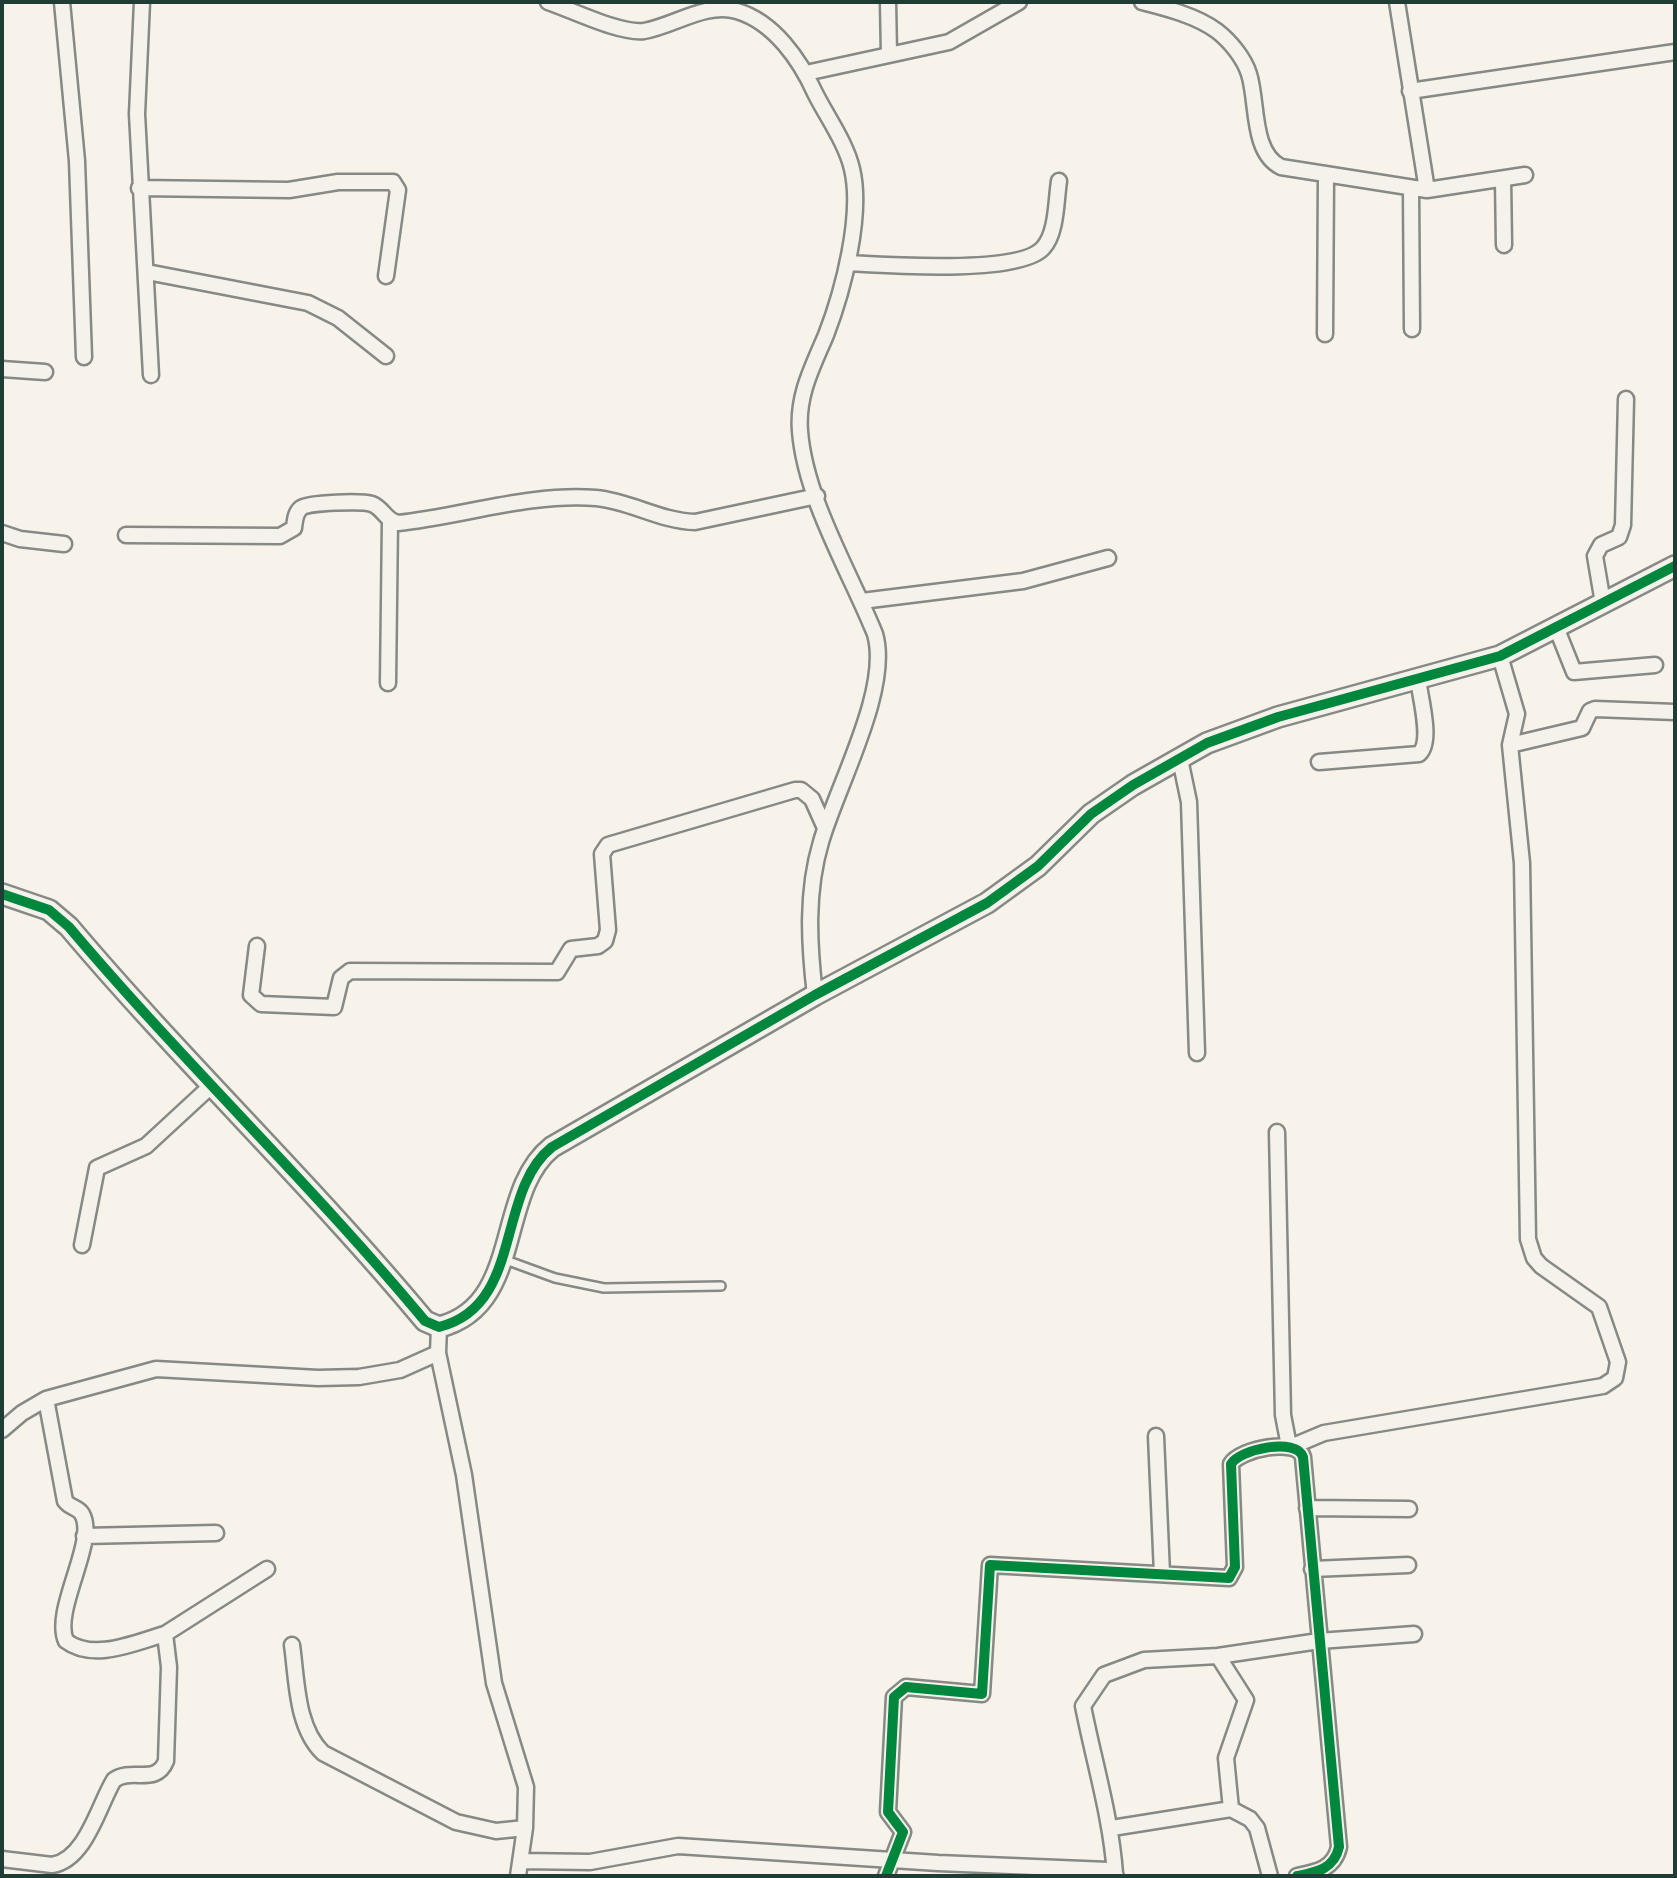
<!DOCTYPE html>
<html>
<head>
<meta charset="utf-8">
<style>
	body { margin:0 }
	#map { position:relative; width:1677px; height:1878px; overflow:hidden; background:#f7f3ea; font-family:"Playpen Sans",sans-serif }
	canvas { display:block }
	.frame { position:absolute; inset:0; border:4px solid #1f3d34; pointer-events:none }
</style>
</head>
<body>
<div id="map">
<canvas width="1677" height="1878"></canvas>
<div class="frame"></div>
</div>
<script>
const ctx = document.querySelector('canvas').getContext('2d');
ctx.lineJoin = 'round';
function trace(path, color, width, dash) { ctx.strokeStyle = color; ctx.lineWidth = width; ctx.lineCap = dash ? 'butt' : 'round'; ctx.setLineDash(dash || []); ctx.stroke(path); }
const lane = new Path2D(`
	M 503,1259 L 555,1278 L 604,1288 L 721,1286`);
const street = new Path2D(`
	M 62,2 L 77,161 L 84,357
	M 142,2 L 137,114 L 151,375
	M 548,2 C 572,10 620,34 644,31 C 674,26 705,2 737,11 C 774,22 800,60 815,93 C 827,117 846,143 852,169 C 863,215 843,291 826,335 C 813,366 797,395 800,431 C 805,498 850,572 875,634 C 891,689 837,786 821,842 C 806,892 809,944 815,995
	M 888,2 L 889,54
	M 1142,2 C 1166,8 1197,16 1217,31 C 1230,41 1244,58 1249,74 C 1258,102 1251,152 1281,167 L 1427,190 L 1525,175
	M 1397,2 L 1427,190
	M 806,73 L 949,42 L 1019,2
	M 1410,91 L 1675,52
	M 1503,179 L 1504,245
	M 139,188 L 289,190 L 338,182 L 393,182 L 398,190 L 386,276
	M 1411,189 L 1412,329
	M 848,263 C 885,265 1019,275 1043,248 C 1057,233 1056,200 1059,181
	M 147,272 L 308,303 L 338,318 L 386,356
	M 1325,334 L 1326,176
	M 2,369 L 45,372
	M 2,533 L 20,539 L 64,544
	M 126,535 L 280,536 L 294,528 C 295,520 295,513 301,508 C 309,502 363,501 372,504 C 383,508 386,521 398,523 C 463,516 529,493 596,498 C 630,501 660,521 695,522 L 817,496
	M 862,601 L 1023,581 L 1108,558
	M 1603,603 L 1595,556 L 1601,545 L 1619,537 L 1623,525 L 1626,399
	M 1556,627 L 1574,672 L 1655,665
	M 388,683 L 390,521
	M 1510,745 L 1582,728 L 1590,711 L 1595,709 L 1675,712
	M 1180,759 L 1189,802 L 1197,1053
	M 1319,762 L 1419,754 C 1433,742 1420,697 1418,679
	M 257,946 L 251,995 L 261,1004 L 334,1007 L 341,978 L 350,971 L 557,972 L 571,949 L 598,946 L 605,941 L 608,930 L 602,854 L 608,845 L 795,790 L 801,790 L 812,799 L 825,828
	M 1277,1132 L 1283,1415 L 1289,1446
	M 82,1245 L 97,1168 L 146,1146 L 211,1086
	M 439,1327 L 438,1353 L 464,1475 L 494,1683 L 526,1787 L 525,1828 L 518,1876
	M 46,1399 L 156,1369 L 318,1378 L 359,1377 L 400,1370 L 438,1353
	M 2,1430 L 22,1413 L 46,1399 L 65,1501 C 70,1508 78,1507 82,1514 C 98,1541 52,1610 66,1641 C 94,1662 136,1642 165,1634 L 169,1667 L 166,1761 C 156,1786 132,1767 114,1780 C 99,1804 86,1860 52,1865 L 2,1859
	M 1156,1436 L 1162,1574
	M 1293,1446 L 1324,1433 L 1603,1386 L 1615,1378 L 1618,1362 L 1599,1307 L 1541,1266 L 1534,1258 L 1528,1239 L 1522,863 L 1510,745 L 1517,714 L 1500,656
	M 1307,1508 L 1409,1509
	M 84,1536 L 216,1533
	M 1312,1569 L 1408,1565
	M 165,1634 L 267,1569
	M 292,1645 C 297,1680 296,1727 323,1753 L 456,1822 L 496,1831 L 525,1828
	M 1218,1656 L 1319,1641 L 1414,1634
	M 1112,1828 L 1231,1809 L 1250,1819 L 1257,1828 L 1270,1876
	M 522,1861 L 590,1862 L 678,1846 L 938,1863 L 1108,1870 L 1116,1876
	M 1115,1874 C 1111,1817 1094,1762 1083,1706 L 1104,1675 L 1144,1660 L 1218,1656 L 1246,1700 L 1226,1758 L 1231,1809
	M 886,1876 L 903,1832 L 888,1812 L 894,1697 L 906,1687 L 982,1694 L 990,1565 L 1229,1578 L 1235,1567 L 1231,1464 C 1240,1449 1297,1437 1303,1457 L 1339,1847 C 1334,1869 1317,1872 1297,1876`);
const secondary = new Path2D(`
	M 2,894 L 49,910 L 69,927 C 183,1062 312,1185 425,1321 L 439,1327 C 524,1306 495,1192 552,1147 L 815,995 L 987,903 L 1038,866 L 1091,814 L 1133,785 L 1207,743 L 1278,717 L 1500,656 L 1675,566`);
trace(lane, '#868984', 12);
trace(street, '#868984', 19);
trace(secondary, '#868984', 24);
trace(lane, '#f5f2ec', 7);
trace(street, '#f5f2ec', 14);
trace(secondary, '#f5f2ec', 19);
trace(new Path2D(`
	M 2,894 L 49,910 L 69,927 C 183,1062 312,1185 425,1321 L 439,1327 C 524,1306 495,1192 552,1147 L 815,995 L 987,903 L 1038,866 L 1091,814 L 1133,785 L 1207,743 L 1278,717 L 1500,656 L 1675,566
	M 886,1876 L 903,1832 L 888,1812 L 894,1697 L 906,1687 L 982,1694 L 990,1565 L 1229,1578 L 1235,1567 L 1231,1464 C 1240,1449 1297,1437 1303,1457 L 1339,1847 C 1334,1869 1317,1872 1297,1876`), '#00873e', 10);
</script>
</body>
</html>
